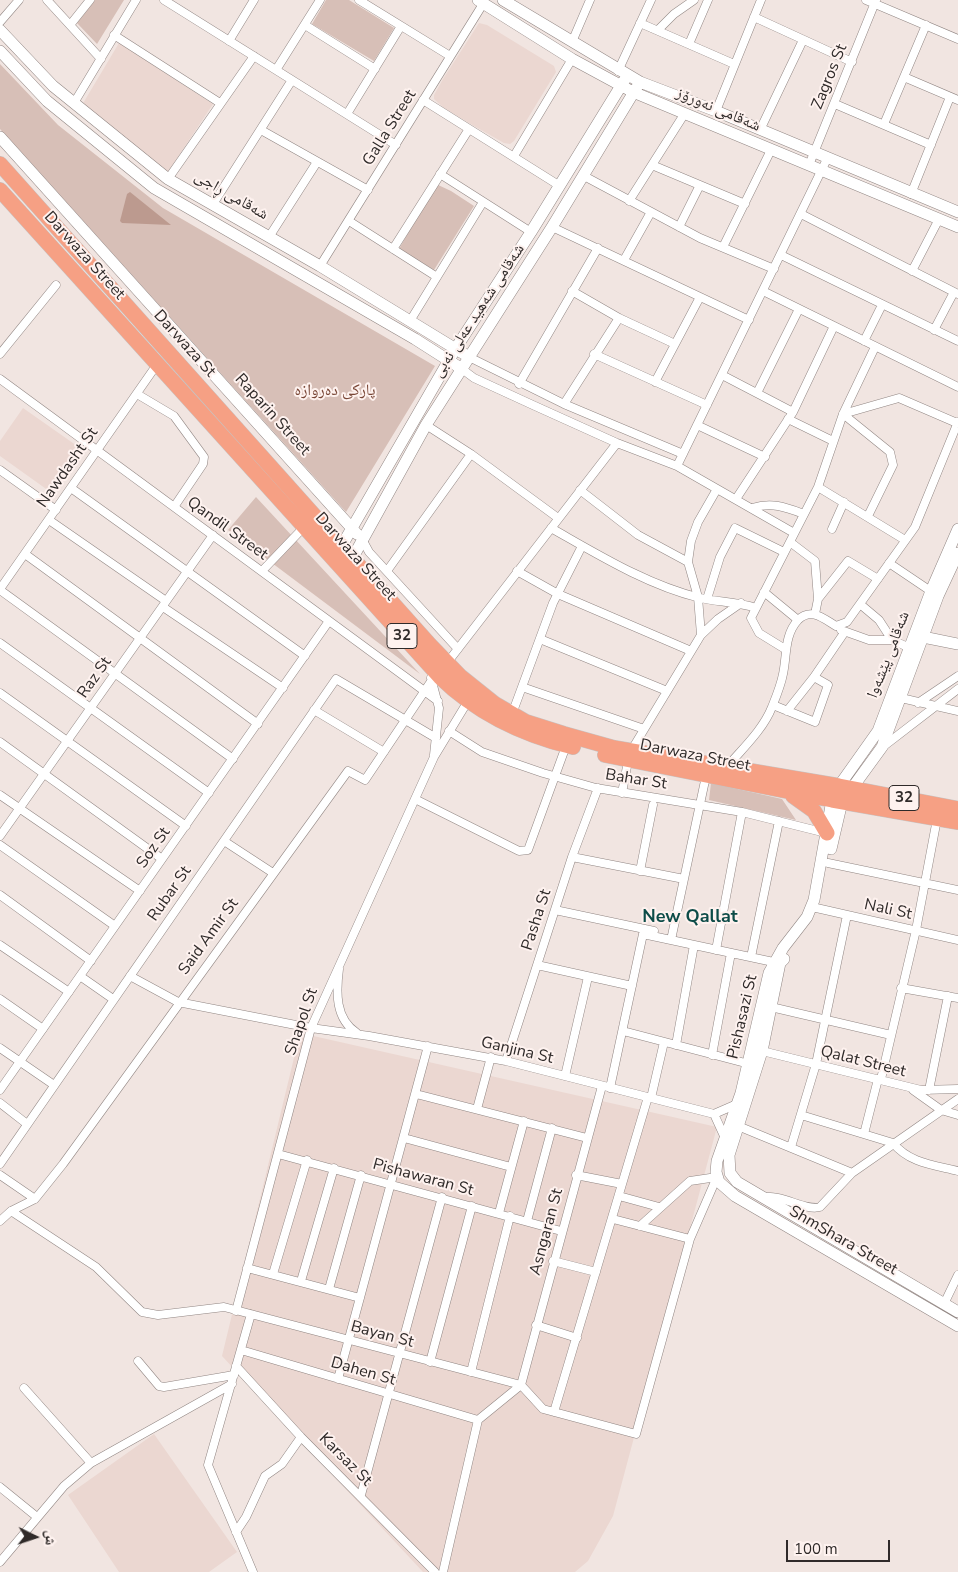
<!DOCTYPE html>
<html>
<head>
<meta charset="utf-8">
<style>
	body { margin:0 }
	#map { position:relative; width:958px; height:1572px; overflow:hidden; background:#f1e5e1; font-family:"Nunito Sans","Noto Naskh Arabic",sans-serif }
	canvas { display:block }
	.north { position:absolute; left:10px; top:1512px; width:50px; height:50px; -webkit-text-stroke:4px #fef2ef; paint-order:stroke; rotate:94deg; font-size:14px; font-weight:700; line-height:20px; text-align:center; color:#2f2a29 }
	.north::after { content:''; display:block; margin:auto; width:18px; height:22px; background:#2f2a29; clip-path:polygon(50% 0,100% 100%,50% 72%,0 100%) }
	.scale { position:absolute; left:786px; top:1540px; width:104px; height:22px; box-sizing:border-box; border:2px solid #2f2a29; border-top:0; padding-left:6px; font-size:15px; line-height:18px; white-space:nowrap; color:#2f2a29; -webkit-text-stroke:4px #fef2ef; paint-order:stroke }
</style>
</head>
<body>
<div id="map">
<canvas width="958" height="1572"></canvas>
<div class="north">ش</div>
<div class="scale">100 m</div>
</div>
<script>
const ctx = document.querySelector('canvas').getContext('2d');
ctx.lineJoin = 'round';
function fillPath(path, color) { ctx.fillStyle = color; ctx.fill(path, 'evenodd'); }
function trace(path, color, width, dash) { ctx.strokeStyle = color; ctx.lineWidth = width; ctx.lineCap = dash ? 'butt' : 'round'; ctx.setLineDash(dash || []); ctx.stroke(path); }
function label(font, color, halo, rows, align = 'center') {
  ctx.font = font + ' "Nunito Sans","Noto Naskh Arabic",sans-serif'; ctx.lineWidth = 4; ctx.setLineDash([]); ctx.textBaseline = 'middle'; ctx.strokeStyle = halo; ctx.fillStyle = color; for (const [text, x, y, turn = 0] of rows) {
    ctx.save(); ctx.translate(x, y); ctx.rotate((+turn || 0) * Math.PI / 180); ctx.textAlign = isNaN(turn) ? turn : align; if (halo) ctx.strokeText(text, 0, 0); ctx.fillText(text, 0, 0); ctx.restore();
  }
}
fillPath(new Path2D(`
	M 479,23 L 487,25 L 554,66 L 556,72 L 514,141 L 510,144 L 504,143 L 474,126 L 444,108 L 434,99 L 434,95 L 443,79 Z
	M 119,43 L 213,104 L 168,172 L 82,105 Z
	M 23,408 L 80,448 L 49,491 L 0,456 L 0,441 Z
	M 300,1033 L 717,1127 L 613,1516 L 588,1561 L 575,1572 L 423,1572 L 222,1356 Z
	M 154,1434 L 237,1552 L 209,1572 L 119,1572 L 68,1495 Z`), '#ebd7d1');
fillPath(new Path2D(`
	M 95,0 L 124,0 L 97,44 L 77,23 Z
	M 326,0 L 349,0 L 394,28 L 374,61 L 312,24 Z
	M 0,64 L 58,125 L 163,208 L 435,366 L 346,512 L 0,129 Z
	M 436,184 L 451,191 L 474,206 L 434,270 L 399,249 Z
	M 256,497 L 420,674 L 228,530 Z
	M 711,783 L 782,799 L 796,820 L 709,800 Z`), '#d7bfb7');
fillPath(new Path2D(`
	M 130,192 L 171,225 L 122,223 L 120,221 L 127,194 Z`), '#bc9a8f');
const street = new Path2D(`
	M 47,0 L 101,59
	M 164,0 L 396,145
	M 359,0 L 450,56
	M 866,0 L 958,39
	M 754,17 L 852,62
	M 0,22 L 19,0
	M 640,23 L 734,64
	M 70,25 L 90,0
	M 305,25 L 375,69
	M 658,30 L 674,14 L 694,0
	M 114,35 L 220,103
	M 229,41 L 254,0
	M 572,42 L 590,0
	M 689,44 L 708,0
	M 276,70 L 320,0
	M 618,71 L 651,0
	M 904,77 L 958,100
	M 423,100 L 560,186
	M 74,103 L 136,0
	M 835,104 L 931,145
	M 716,111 L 761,0
	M 347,114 L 401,26
	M 884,124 L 926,25
	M 261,130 L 368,190
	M 760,130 L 803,40
	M 514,156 L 572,59
	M 652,165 L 745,204
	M 809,165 L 876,0
	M 440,174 L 531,232
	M 584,176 L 700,238 L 774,269
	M 168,179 L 254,56
	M 911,194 L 950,97
	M 629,201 L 685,113
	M 213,204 L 292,80
	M 801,214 L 958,294
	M 349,221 L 437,277
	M 552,227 L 749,320
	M 679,227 L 700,185
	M 269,237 L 317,162
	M 723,247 L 771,150
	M 393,249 L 469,129
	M 781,255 L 958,341
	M 624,260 L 651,212
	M 320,266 L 483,4
	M 912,271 L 939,219
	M 572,291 L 619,318 L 675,344
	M 763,291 L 958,387
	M 410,321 L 483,202
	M 934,330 L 954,292
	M 864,341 L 882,305
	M 0,354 L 56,285
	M 594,354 L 707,405
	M 469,357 L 564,404 L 683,454
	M 462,369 L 474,378 L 535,406 L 617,443 L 677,466 L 794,533
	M 722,375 L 793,412
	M 0,379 L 438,701
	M 655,382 L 700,297
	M 519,384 L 598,248
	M 757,393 L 799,309
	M 137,394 L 174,416 L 204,457 L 203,464 L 174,507
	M 564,404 L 619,318
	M 843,414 L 890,452 L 893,465 L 868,516
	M 843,414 L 899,398 L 957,423
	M 788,419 L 833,441
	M 426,425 L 471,454 L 558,518
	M 697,425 L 765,457
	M 677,466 L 827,159
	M 0,470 L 56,510
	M 818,487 L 905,540
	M 71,488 L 305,656
	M 580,490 L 638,535 L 688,562
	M 736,499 L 793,412 L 834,326
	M 752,508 C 772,502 785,507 804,514
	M 49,520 L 166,601
	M 551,528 C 597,554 647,585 700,598 C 718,602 738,602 756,608
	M 832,529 L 844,502
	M 363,541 L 369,552 L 458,649
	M 790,542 L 815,561 L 818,599 L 815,614
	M 25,554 L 258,724
	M 889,563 L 935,594
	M 262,571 L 305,526
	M 387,571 L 471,454
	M 517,571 L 558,594 L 691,651
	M 0,589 L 158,363
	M 0,590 L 233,759
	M 764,592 L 798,620
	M 707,599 L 720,557 L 735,528 L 784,552
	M 818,599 L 848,561 L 878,579
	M 860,604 L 879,620 L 892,640 L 910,648
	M 163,607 L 283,688
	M 841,630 L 869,640 L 892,640
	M 701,635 L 718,619 L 741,603
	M 540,639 L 667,691
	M 0,643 L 209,793
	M 785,649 L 759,633 L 751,618 L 818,487 L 843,414 L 875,347
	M 447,663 L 617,443
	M 431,678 L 439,708 L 434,755
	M 522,687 L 644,729
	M 0,693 L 186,826
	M 901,698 L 958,711
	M 918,703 L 958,676
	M 773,705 L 815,722 L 828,685 L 814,677
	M 314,710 L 384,752
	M 787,711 L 814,677 L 844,633
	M 512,714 L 553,603 L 582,546
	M 449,731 L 482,752 L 543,773 L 596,788 L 742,812 L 826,833
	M 0,742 L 162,859
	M 884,746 L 958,689
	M 631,751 L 701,635 L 698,597 L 688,562 L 691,541 L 698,522 L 717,489
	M 726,768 C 742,749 763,730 772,707 C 776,697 781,685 783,674 C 787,656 784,635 798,620 C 811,607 824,619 836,626 L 847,622 L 915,527 L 958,422
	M 622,793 L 628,761
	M 0,795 L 140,891
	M 415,799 L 519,851 L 528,850 L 566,746
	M 0,836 L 213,535
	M 224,841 L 273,873
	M 0,845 L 115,926
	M 572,857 L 684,879
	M 828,863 L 958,890
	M 640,871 L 653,805
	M 0,895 L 91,961
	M 812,907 L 958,940
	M 555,910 L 654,931
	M 671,940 L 706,776
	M 0,945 L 69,992
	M 716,950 L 742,812
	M 751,957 L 779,821
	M 537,965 L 632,986
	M 339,969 C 336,992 335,1019 357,1033
	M 80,976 L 113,999
	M 130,976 L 178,1002 L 311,1028 L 369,1036 L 506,1061 L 714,1114 L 737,1104
	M 901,988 L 958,998
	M 0,999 L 43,1029
	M 771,1007 L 891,1035
	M 623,1031 L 749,1064
	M 676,1045 L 694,945
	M 0,1048 L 54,1085
	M 762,1051 L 921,1090 L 958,1089
	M 712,1055 L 731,953
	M 506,1061 L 572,857 L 598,788
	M 565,1076 L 588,977
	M 881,1079 L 916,930 L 937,819
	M 610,1088 L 643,934 L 778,963
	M 0,1090 L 329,621
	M 913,1090 L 941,1110 L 958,1115
	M 929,1090 L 948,996
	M 416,1094 L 587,1138
	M 651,1098 L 664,1042
	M 0,1103 L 27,1124
	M 477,1109 L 491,1057
	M 714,1114 L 725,1138
	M 801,1115 L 893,1143 C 909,1163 934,1165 958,1171
	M 738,1126 L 852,1173
	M 864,1134 L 878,1079
	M 404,1138 L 511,1167
	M 791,1147 L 816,1064 L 847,915
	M 278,1154 L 561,1231
	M 0,1164 L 336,679 L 436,738
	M 0,1175 L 35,1199
	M 576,1175 L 622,1184
	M 619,1196 L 659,1207
	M 764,1197 C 784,1195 805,1211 820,1207 L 852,1173 L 958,1099
	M 11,1211 L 96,1267 L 142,1312 L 158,1315 L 224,1307 L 521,1385
	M 499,1213 L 524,1121
	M 613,1219 L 690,1239
	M 0,1221 L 11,1211 L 35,1199 L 63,1164 L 348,771 L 365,780 L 432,680
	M 527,1221 L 552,1128
	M 640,1226 L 690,1181 L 717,1177
	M 553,1261 L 596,1272
	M 247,1268 L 360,1298
	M 273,1274 L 307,1160
	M 301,1281 L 334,1168
	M 329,1289 L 361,1175
	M 944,1304 L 958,1275
	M 236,1311 L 311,1028 L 434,757 L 468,701
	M 251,1314 L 208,1465 L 253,1572
	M 536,1325 L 577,1338
	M 241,1350 L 478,1420
	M 138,1361 L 159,1386 L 164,1387 L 234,1375
	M 430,1362 L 472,1206
	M 236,1366 L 301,1437 L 435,1572
	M 471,1372 L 510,1216
	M 338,1379 L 428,1046
	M 521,1385 L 543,1409 L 636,1434 L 690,1239 L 717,1177
	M 521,1385 L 602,1086
	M 24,1388 L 91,1463
	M 554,1412 L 648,1097
	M 0,1487 L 37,1517
	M 361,1495 L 442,1197
	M 236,1532 L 246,1517 L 265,1476 L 282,1464 L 301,1437
	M 0,1562 L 64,1486 L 91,1463 L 232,1384
	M 443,1572 L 478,1420 L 521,1385`);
const secondary = new Path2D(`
	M 478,0 L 572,59 L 633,92 L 958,227
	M 503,0 L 640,82 L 716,111 L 958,212
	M 0,30 L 53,86 L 168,179 L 320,266 L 469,357
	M 0,51 L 47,101 L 154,188 L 415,339 L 462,369
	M 0,137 L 357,534
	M 958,529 L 931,591 L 878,731 L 839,786 L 832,800 L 814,900 L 807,917 L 783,948 L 769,973 L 741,1093 L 717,1161 L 716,1172 L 719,1182 L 735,1196 L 958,1326
	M 341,547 L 456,348 L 531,232 L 627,76
	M 352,559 L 426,425 L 552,227 L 640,82
	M 923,637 L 958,644
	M 831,849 L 842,802 L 882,747 L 938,596 L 958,553
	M 784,959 L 780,963 L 762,1051 L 729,1155 L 730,1173 L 737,1182 L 958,1312`);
const highway = new Path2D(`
	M 0,164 L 430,645 L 460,676 L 495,704 L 526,722 L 564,734 L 614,748 L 839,786 L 958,809
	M 0,190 L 440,677 C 477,713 523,735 573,747
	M 605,755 L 832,800 L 958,822
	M 793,796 L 814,811 L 827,833`);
trace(street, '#918683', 9);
trace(secondary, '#918683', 12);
trace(highway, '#c5c3c3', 16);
trace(street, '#fff', 8);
trace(secondary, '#fff', 11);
trace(highway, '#f6a084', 15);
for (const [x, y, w] of [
	[402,636,30],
	[904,798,30]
]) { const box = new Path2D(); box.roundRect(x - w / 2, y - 12.5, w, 25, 4); ctx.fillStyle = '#fef2ef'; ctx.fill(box); trace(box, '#2f2a29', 1); }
label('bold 15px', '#2f2a29', null, [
	["32",402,636],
	["32",904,798]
]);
label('16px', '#2f2a29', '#fef2ef', [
	["Zagros St",830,77,-68],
	["شەقامی نەورۆز",718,110,23],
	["Galla Street",390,128,-58],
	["شەقامی ڕاجی",231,196,30],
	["Darwaza Street",84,256,48],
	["شەقامی شەهید عەلی نەبی",479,311,-57],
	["Darwaza St",184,344,48],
	["Raparin Street",272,415,48],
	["Nawdasht St",68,468,-55],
	["Qandil Street",227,529,36],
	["Darwaza Street",355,557,48],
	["شەقامی پێشەوا",889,655,-69],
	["Raz St",95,678,-55],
	["Darwaza Street",695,756,11],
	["Bahar St",636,780,9],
	["Soz St",154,848,-55],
	["Rubar St",170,894,-55],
	["Nali St",888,910,12],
	["Pasha St",537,920,-72],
	["Said Amir St",209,937,-54],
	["Pishasazi St",743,1017,-77],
	["Shapol St",302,1022,-71],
	["Ganjina St",517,1051,13],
	["Qalat Street",863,1062,14],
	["Pishawaran St",423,1178,15],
	["Asngaran St",547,1232,-75],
	["ShmShara Street",843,1241,30],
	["Bayan St",382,1335,15],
	["Dahen St",363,1372,16],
	["Karsaz St",345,1460,45]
]);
label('16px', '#784535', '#fef2ef', [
	["پارکی دەروازە",335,391]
]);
label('bold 18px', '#0d4c48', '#fef2ef', [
	["New Qallat",690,918]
]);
</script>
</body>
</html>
